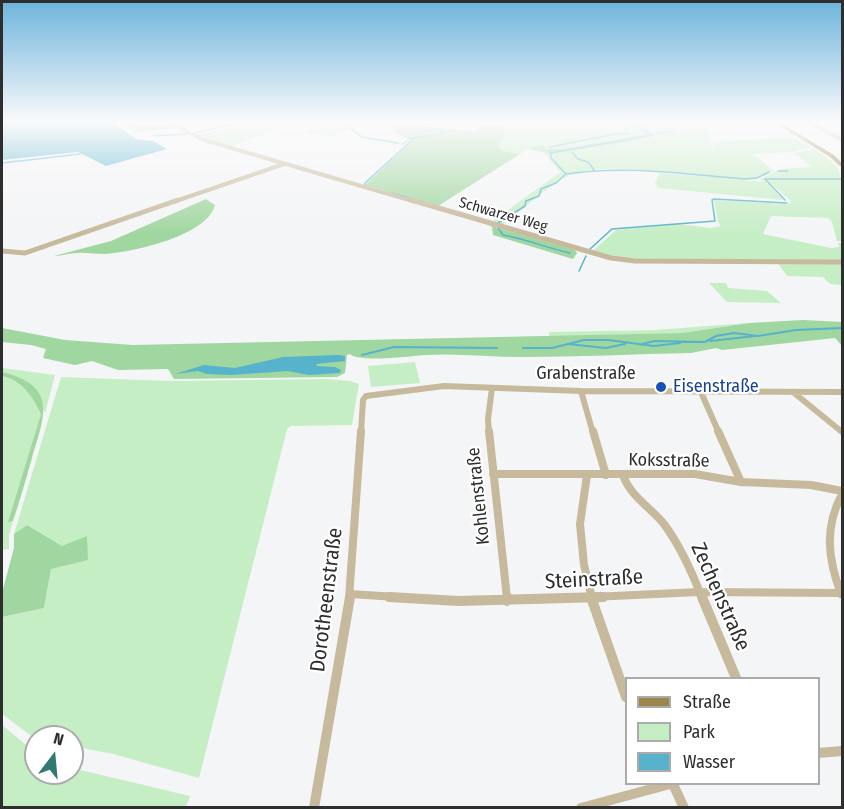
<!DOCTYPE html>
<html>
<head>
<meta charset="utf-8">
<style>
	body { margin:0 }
	#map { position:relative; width:844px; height:809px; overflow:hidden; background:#f4f5f6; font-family:"Fira Sans Condensed",sans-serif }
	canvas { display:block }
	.frame { position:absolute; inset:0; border:3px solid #2e2e2f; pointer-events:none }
	.legend { position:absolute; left:625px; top:677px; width:195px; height:108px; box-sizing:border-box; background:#fff; border:2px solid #ababac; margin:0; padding:8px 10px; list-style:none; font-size:18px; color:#2e2e2f }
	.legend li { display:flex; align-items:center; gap:12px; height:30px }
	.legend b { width:30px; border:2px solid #ababac }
	.north { position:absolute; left:24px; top:725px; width:60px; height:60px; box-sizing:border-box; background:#fff; border:2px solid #ababac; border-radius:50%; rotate:16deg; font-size:16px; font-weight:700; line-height:24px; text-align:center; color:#2e2e2f }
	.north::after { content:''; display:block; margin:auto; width:21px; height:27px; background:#317972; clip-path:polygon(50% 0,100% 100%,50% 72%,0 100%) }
</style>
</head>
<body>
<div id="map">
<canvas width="844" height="809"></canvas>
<div class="frame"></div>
<ul class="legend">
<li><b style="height:8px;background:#9d864e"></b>Straße</li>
<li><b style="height:16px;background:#c6eec5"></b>Park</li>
<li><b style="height:16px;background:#56b3cb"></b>Wasser</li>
</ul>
<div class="north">N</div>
</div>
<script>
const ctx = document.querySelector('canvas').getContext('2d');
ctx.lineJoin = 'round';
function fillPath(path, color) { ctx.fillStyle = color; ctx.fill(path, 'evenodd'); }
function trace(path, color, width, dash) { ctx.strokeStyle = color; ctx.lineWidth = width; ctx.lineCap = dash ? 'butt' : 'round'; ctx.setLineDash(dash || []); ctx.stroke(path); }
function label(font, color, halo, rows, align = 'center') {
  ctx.font = font + ' "Fira Sans Condensed",sans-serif'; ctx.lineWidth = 4.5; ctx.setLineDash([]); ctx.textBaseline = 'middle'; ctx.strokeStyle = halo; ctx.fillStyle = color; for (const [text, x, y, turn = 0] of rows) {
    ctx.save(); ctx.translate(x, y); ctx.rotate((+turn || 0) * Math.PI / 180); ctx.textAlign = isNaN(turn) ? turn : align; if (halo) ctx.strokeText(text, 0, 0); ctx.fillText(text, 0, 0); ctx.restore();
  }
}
fillPath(new Path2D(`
	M 251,122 L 289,122 L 283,126 L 285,127 L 231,146 L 198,135 Z
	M 308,122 L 345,122 L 364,137 L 403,143 L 408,140 L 403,145 L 360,138 L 349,129 L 333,136 L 299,132 L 307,132 L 313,127 L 310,126 L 314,123 Z
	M 500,122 L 706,122 L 714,156 L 712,142 L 792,137 L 812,147 L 792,152 L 753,154 L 774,171 L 757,179 L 742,180 L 762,182 L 760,179 L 780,169 L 812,167 L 794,153 L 814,149 C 841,166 842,168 842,200 L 839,200 L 842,201 L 842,241 L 837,241 L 832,222 L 828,218 L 771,216 L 763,234 L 831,248 L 839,247 L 838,243 L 842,243 L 842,260 L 635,259 L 612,257 L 593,251 L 616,230 L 680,224 L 711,228 L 721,226 L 718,222 L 714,200 L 789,204 L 791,201 L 769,182 L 767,182 L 783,200 L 658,188 L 655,183 L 660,173 L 714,177 C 671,173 612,162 570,175 C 557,179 516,215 503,225 L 493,221 L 560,172 L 543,152 L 528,149 L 520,154 L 503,151 L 497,147 L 502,130 Z
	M 778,263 L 842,264 L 842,285 L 830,284 L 823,277 L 787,276 Z
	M 709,283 L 726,283 L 728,288 L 767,291 L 781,303 L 727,302 Z
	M 749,323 L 682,333 L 549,337 L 549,332 L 654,330 Z
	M 415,362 L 420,383 L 371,387 L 368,366 Z
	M 2,368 L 55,375 L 45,413 L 41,406 L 43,405 C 30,384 26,378 2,372 Z
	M 2,376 C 23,381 32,396 41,414 L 9,522 L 13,521 L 9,535 L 9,549 L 2,550 Z
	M 61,377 L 169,381 L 325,379 L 350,381 L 359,384 L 352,425 L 291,426 L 287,429 L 199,778 L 113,754 L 72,746 L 72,737 L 30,735 L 2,714 L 2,617 L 44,608 L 51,569 L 62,546 L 27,525 L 14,534 Z
	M 2,725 L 25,744 L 36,747 L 31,757 L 36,759 L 36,773 L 72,773 L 72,768 L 190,796 L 186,807 L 2,807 Z`), '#c6eec5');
fillPath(new Path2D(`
	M 127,122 L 167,122 L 178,128 L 138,132 L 121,124 Z
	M 483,122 L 500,122 L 505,133 L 498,147 L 503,151 L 520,154 L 438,206 L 365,185 L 412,141 L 395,132 L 390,124 L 475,131 Z
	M 627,122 L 634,122 L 634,124 L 655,135 L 631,141 L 551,154 L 529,149 C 535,146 544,143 546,149 L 565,149 L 646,134 Z
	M 206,199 L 215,205 C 207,236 133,252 105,254 C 95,254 86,252 77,253 C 69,253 62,256 54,256 L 111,241 Z
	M 488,225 L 575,250 L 577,253 L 573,259 L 493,235 L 492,227 Z
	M 803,320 L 842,322 L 842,346 L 835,338 L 722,350 L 716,348 L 691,353 C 635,354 578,357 522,357 C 489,357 458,353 426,355 C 411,356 360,363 350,354 L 347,355 L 345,373 L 337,377 L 174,379 L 168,369 L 118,370 L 92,361 L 75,365 L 43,358 L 46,349 L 31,345 L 2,342 L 2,328 L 65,340 L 133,345 L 682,333 L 749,323 Z
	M 2,372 C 58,386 45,415 32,458 C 26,479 20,500 13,521 L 8,522 L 41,414 C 32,396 23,381 2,376 Z
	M 27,525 L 62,546 L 87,536 L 88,560 L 51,569 L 44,608 L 2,617 L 2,593 L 14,548 L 14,534 Z`), '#a0d69f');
fillPath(new Path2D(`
	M 2,122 L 117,122 L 117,126 L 136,139 L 153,141 L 167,149 L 106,166 L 78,152 L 2,160 Z
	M 339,355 L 345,356 L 345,361 L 316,364 L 317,366 L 335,367 L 341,370 L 340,373 L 309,375 L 288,371 L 231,375 L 207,374 L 198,371 L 175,374 L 204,365 L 235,368 L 283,357 Z`), '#56b3cb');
trace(new Path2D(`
	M 342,122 L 362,137 L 398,143
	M 195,133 L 240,122
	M 656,134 L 674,131
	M 153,136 L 187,134
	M 409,139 L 441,134 L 446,130 L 413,126
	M 403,144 L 407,141
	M 550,147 L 615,134 L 629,134 L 625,131 L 629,127 L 624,122
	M 550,150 L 551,158 L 566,174
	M 572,152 L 577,158
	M 550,153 L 653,135 L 630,122
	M 578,159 L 588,162
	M 2,163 L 80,154
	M 589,163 L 594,170
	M 778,171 L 788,171
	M 566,174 C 626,165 685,174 745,179 L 757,178 L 769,172
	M 365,186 L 365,183 L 412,140
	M 391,193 L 409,198
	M 785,200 L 765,179 L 842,179
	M 498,223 L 525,206 L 526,201 L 539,196 L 541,189 L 556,183 L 566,174
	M 498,228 L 503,235 C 526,239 547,248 570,253
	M 590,249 L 612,229 L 715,221 L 712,200 L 714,199 L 787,203
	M 579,271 L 586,256`), '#56b3cb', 1.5);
trace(new Path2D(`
	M 710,341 L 755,336
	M 568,344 L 606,348 L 625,344
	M 642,344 L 655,341 L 705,342 L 716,336 L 734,333 L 758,336 L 796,330 L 842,328
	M 523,348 L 552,348 L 584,340 L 608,340 L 654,346 L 680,343
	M 362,355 L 394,347 L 497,348`), '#56b3cb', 2);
trace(new Path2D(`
	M 169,122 L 204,140 L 416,202
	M 808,122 L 842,140
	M 173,202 L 284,164`), '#c6b99c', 4);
trace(new Path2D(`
	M 411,200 L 611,258 L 635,261 L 842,262
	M 2,251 L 25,253 L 178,200`), '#c6b99c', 5);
trace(new Path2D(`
	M 700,390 L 719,433
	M 581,391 L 593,433
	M 793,392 L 842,432
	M 361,433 L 363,400 L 366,396 L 444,386 L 581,391 L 842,392
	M 489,433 L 488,419 L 492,388`), '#c6b99c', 6);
trace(new Path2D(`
	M 489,431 L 507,598
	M 593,431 L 606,475
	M 718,431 L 741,482
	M 493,474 L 695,474 L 741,482 L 811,485 L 842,491
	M 587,475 L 580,524 L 584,565 L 592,598
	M 623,475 C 630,496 650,507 664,524 C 681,547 692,572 702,598
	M 350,594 L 412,598
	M 841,594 C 828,559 824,528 842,494
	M 349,598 L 361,431
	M 571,598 L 699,592 L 841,593`), '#c6b99c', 8);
trace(new Path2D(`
	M 389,597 L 458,601 L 603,597
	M 507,597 L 507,601
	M 591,597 L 626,697
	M 702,597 L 736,678
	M 818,753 L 842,751
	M 673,784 L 684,808
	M 314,808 L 350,597
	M 581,808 L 670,784`), '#c6b99c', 10);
fillPath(new Path2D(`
	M 774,122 L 779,122 L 834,155 L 842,163 L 842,166 L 840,166 L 830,157 Z`), '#9d864e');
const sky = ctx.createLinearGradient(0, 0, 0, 235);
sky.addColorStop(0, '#6db4dc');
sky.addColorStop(0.52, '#fafafb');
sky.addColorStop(1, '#fafafb00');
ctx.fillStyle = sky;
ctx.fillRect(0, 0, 844, 235);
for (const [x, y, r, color] of [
	[661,387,6,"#1a4fb4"]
]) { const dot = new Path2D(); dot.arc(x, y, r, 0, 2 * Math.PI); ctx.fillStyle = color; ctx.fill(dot); trace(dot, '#fff', 2); }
label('15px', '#2e2e2f', '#fff', [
	["Schwarzer Weg",503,215,16]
]);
label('18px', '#2e2e2f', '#fff', [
	["Grabenstraße",586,374],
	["Koksstraße",669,461,1],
	["Kohlenstraße",479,496,-96]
]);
label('18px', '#164399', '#fff', [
	["Eisenstraße",673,387]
], 'left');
label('21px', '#2e2e2f', '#fff', [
	["Steinstraße",594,580,-3],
	["Zechenstraße",720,597,66],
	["Dorotheenstraße",327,600,-83]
]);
</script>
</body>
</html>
